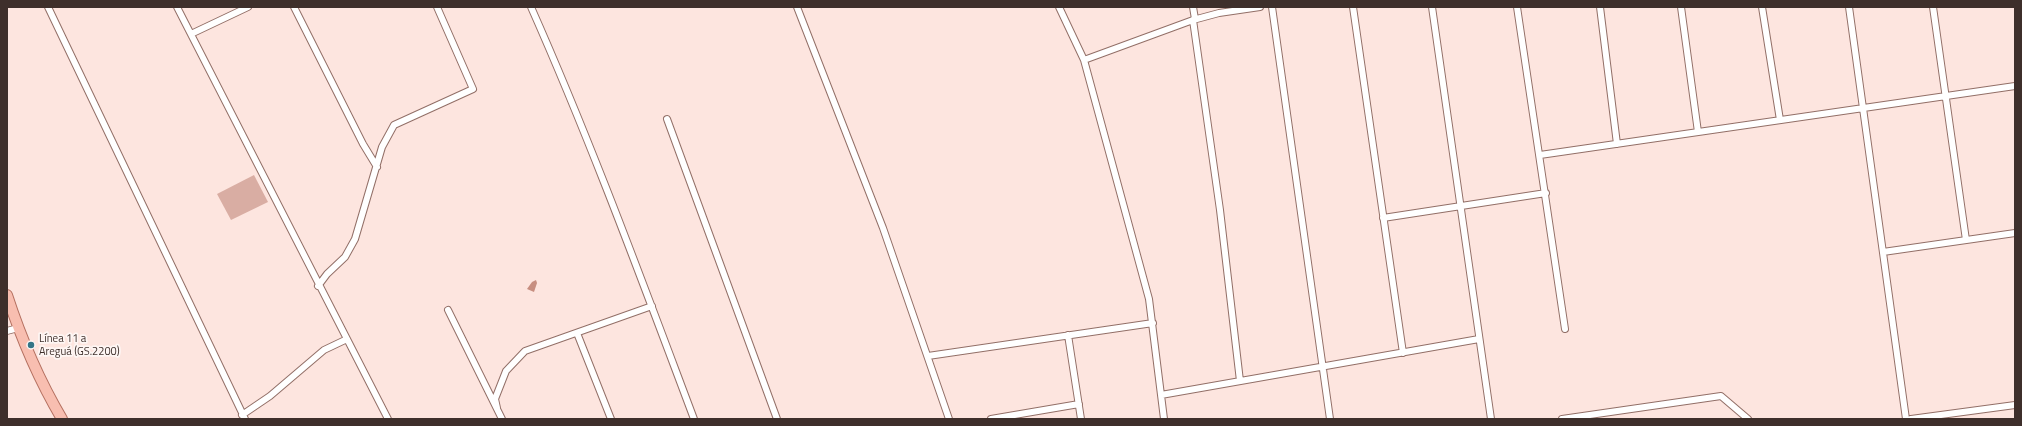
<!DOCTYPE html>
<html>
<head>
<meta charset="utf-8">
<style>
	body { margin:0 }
	#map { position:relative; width:2022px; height:426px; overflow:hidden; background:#fde5df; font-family:"Titillium Web",sans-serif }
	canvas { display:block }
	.frame { position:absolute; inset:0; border:8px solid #3e2f2b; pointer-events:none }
</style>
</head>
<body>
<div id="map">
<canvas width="2022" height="426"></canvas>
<div class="frame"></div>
</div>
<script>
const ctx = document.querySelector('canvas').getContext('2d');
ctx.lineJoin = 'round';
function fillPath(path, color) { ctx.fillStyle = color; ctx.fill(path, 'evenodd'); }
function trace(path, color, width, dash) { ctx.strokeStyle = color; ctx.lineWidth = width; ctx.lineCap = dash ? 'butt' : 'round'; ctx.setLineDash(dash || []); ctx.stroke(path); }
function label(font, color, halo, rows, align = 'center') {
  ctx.font = font + ' "Titillium Web",sans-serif'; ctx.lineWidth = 3.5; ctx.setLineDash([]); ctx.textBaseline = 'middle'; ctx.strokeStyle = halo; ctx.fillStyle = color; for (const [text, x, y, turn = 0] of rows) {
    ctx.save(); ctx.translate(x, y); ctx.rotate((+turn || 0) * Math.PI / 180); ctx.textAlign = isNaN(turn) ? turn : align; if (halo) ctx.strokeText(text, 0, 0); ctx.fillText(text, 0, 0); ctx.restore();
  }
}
fillPath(new Path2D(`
	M 254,175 L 268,202 L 231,220 L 217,194 Z`), '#d9ada3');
fillPath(new Path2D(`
	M 536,280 L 537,283 L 534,292 L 527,289 L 532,282 Z`), '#c78e80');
const street = new Path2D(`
	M 48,7 L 245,419
	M 177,7 L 388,419
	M 294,7 L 363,144 L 377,167
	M 531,7 C 591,142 642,281 694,419
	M 797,7 L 883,228 L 949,419
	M 1059,7 L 1084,60 L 1149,299 L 1164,419
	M 1193,7 L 1195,19
	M 1272,7 L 1330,419
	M 1353,7 L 1403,353
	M 1432,7 L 1491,419
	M 1517,7 L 1565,329
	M 1600,7 L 1617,144
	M 1681,7 L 1698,132
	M 1762,7 L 1780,120
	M 1849,7 L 1906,419
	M 1933,7 L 1966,240
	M 1193,20 L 1220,210 L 1240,381
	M 191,34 L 248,7
	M 1084,60 L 1193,20 L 1219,13 L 1260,7
	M 667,119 L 777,419
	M 1540,155 L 2015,86
	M 1383,218 L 1546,193
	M 1883,252 L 2015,233
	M 318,286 L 327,274 L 345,257 L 355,239 L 382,147 L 394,125 L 473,89 L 437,7
	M 448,310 L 502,419
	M 7,331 L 18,328
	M 577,333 L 611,419
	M 1068,335 L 1081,419
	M 928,356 L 1153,323
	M 1161,395 L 1479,339
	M 497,408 L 495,399 L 506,371 L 525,351 L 652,306
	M 242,415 L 270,396 L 324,350 L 345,340
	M 991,419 L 1079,404
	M 1562,419 L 1721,396 L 1748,419
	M 1911,419 L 2015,405`);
const primary = new Path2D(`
	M 7,295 C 21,338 39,380 62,419`);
trace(street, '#926f67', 8);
trace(primary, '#b46f5f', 12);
trace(street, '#fff', 6);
trace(primary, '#f8beb0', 10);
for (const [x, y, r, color] of [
	[31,345,4,"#337587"]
]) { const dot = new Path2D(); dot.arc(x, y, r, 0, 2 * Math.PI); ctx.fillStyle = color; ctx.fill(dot); trace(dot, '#fef6f4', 1.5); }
label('11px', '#3e2f2b', '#fef6f4', [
	["Línea 11 a",39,339],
	["Areguá (GS.2200)",39,352]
], 'left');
</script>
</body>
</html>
